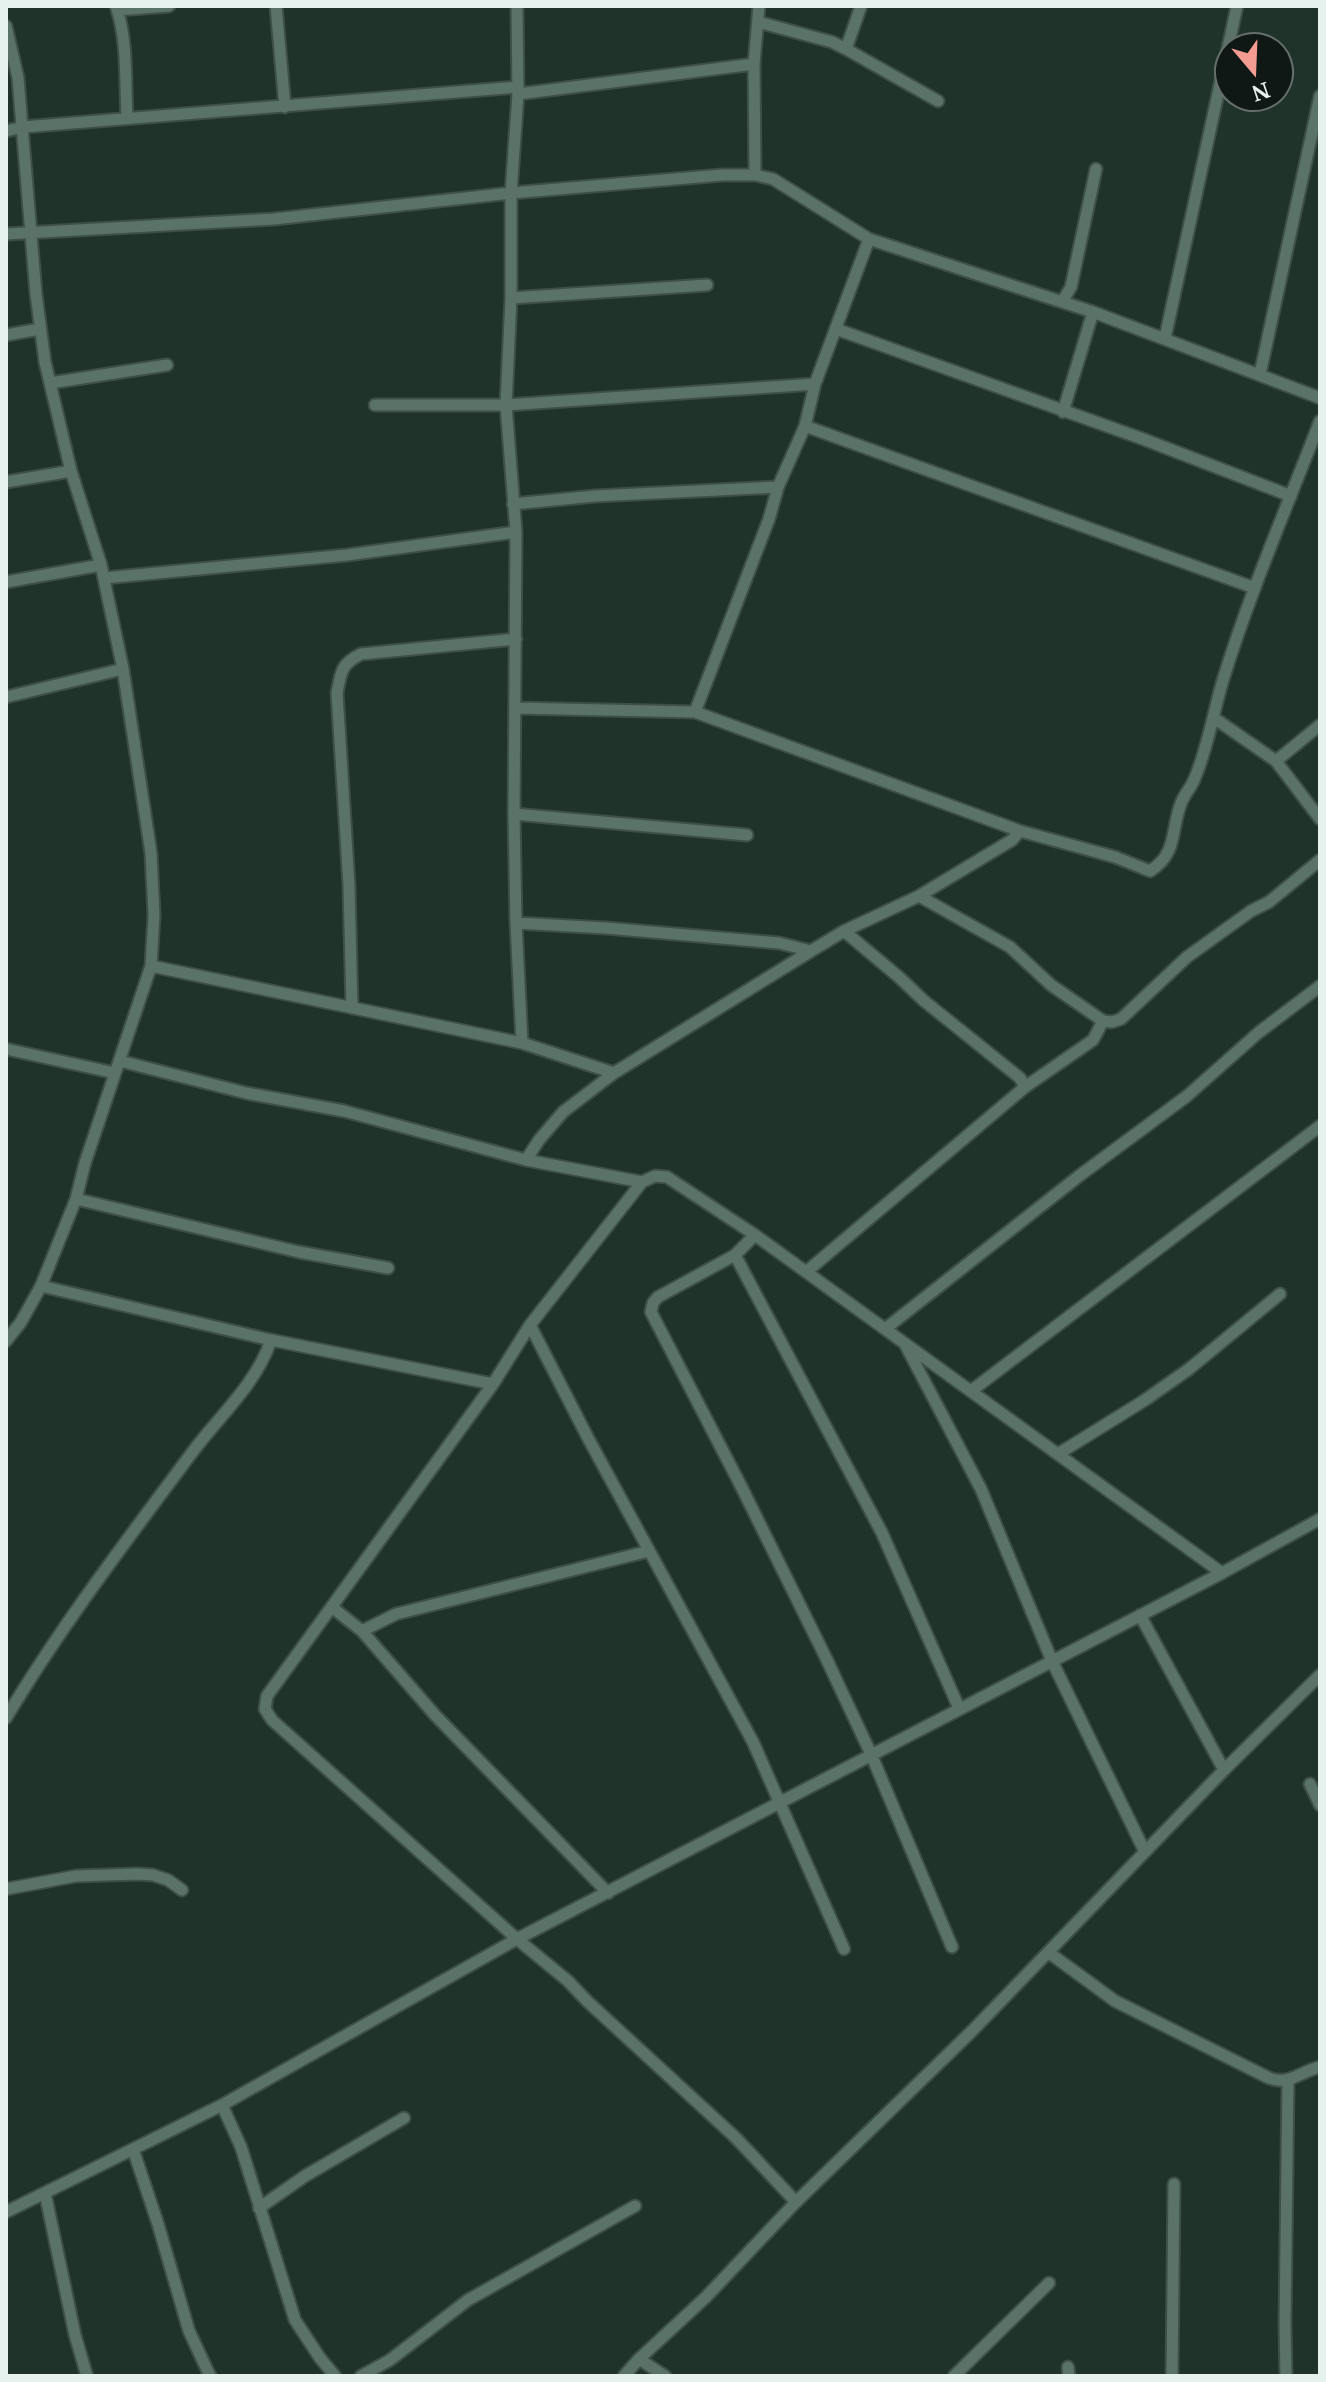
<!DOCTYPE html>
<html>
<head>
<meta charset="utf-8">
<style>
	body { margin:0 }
	#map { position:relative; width:1326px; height:2382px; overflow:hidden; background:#1f332b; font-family:"Noto Serif",serif }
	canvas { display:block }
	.frame { position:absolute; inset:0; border:8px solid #e6f2ed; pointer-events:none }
	.north { position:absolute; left:1214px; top:32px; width:80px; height:80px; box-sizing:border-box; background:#101815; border:2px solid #666f6b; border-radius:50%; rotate:161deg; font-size:22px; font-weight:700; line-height:32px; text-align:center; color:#e6f2ed }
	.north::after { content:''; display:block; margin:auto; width:28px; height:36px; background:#f59c92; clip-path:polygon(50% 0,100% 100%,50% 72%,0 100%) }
</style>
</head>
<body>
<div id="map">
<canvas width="1326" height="2382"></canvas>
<div class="frame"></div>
<div class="north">N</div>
</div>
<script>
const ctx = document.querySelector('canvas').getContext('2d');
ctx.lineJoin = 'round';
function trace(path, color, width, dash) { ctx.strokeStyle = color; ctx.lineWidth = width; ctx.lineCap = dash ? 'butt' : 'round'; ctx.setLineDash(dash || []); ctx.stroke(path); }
const street = new Path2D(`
	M 116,6 C 128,41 125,82 127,118
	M 276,6 L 285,107
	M 118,10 L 169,6
	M 758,22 L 832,42 L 846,49 L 861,6
	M 6,26 L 18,78 L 36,294 L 45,362 L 71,471 L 101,565 L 123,669 L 151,853 L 154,915 L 151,966 L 85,1163 L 76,1199 L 41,1286 L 21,1322 L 6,1341
	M 846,49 L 938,101
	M 518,94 L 754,64
	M 6,131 L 23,127 L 518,87
	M 755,175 L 754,64 L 759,6
	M 6,234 L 274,219 L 511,193 L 722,175 L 755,175 L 773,179 L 869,239 L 1093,312 L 1320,398
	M 511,298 L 707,285
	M 1062,302 L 1071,287 L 1096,169
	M 836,329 L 1143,439 L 1291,496
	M 6,335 L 40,329
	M 1165,338 L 1237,6
	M 1260,374 L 1320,96
	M 50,383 L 167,365
	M 375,405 L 506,405 L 815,384
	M 1063,412 L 1093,312
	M 805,426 L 1255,588
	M 6,482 L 71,471
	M 513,504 L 595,496 L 778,487
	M 516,532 L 514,814 L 516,923 L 522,1043
	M 104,578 L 347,555 L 516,532 L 506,405 L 511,298 L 511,193 L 518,94 L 517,6
	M 6,582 L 101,565
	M 6,697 L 123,669
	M 516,708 L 695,712 L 1020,831 L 1115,857 L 1150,871 C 1179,853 1170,828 1182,801 C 1185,794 1191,787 1194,780 C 1208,748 1213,713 1223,680 C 1250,592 1287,507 1320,421
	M 695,712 L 769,519 L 778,487 L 805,426 L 815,384 L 869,239
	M 1214,718 L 1276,761 L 1320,819
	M 1276,761 L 1320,725
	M 514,814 L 747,835
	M 919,896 L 1010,947 L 1051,985 L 1103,1021 L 1112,1022 L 1121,1019 L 1187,957 L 1251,911 L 1269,902 L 1320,860
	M 516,923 L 606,928 L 779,943 L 811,951
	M 844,931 L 900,978 L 923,1000 L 1020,1078 L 1025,1087
	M 151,966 L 522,1043 L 614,1073
	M 352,1008 L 349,886 L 337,693 C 341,672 341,664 361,654 L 516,639
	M 6,1049 L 115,1073
	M 120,1061 L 246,1093 L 344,1111 L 526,1160 L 642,1182
	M 526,1160 L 539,1140 L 563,1112 L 614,1073 L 811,951 L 844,931 L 919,896 L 1012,840 L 1020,831
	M 76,1199 L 299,1252 L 388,1268
	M 755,1235 L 735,1255 L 658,1297 L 653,1303 L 651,1312 L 742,1488 L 826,1658 L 871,1754 L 952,1947
	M 735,1255 L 882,1533 L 959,1708
	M 806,1272 L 1025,1087 L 1093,1040 L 1103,1021
	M 41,1286 L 271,1340 L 493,1384
	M 530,1325 L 588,1438 L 753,1742 L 844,1949
	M 885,1329 L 1079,1176 L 1187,1096 L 1258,1033 L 1320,986
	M 906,1346 L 981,1489 L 1052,1661 L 1145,1852
	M 971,1391 L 1320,1126
	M 1058,1454 L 1145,1400 L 1189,1369 L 1280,1294
	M 333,1608 L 362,1631 L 435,1715 L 608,1893
	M 1140,1615 L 1224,1770
	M 362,1631 L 396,1614 L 649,1551
	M 6,1718 C 61,1626 127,1540 191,1454 C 218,1417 256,1385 271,1340
	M 1310,1784 L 1320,1805
	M 6,1889 L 76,1876 L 137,1874 L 153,1875 L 168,1880 L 182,1890
	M 1048,1952 L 1115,2001 L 1269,2078 C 1289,2086 1301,2071 1320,2067
	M 222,2105 L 241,2147 L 295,2320 L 320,2358 L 335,2376
	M 133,2149 L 158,2224 L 189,2331 L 210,2376
	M 45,2193 L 75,2335 L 87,2376
	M 796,2202 L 736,2138 L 587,2001 L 568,1981 L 517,1939 L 272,1720 L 265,1709 L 267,1696 L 493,1384 L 530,1325 L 642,1182 L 655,1176 L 667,1177 L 755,1235 L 1222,1573
	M 259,2208 L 305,2176 L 404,2118
	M 6,2212 L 222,2105 L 517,1939 L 1222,1573 L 1320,1519
	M 639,2359 L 665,2376
	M 1068,2367 L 1069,2376
	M 361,2376 L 390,2360 L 468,2300 L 635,2206
	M 624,2376 L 639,2359 L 706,2297 L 796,2202 L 972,2031 L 1224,1770 L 1320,1675
	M 954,2376 L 1049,2283
	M 1172,2376 L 1174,2184
	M 1286,2376 L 1285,2324 L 1288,2081`);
trace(street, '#3d4f47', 15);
trace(street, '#5b7268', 11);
</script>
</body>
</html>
